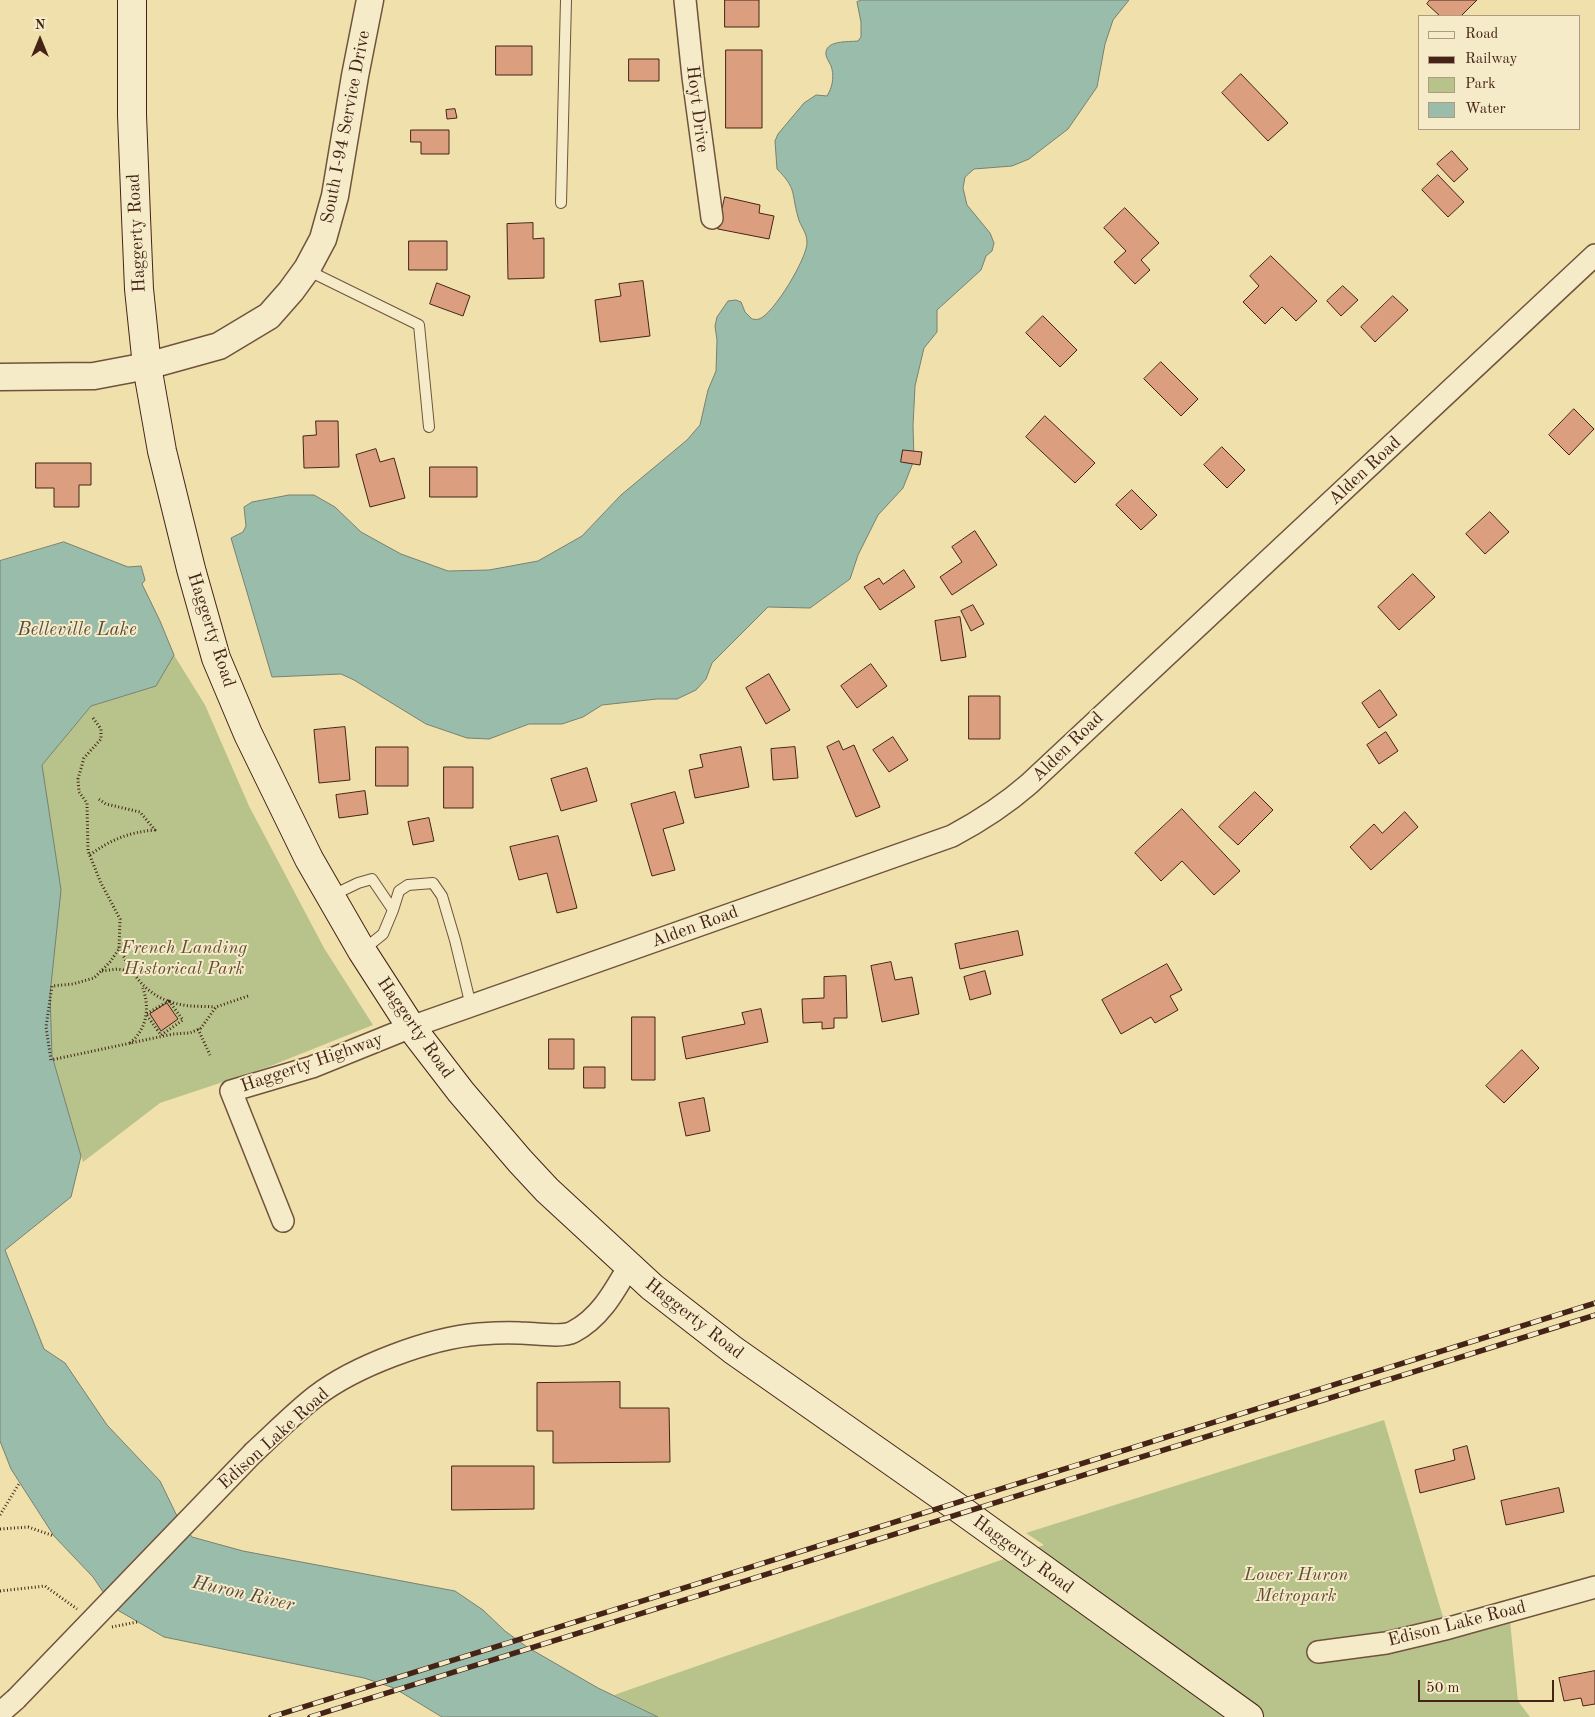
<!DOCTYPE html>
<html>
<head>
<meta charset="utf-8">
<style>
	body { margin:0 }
	#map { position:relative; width:1595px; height:1717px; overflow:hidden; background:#efe0ac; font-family:"Old Standard TT",serif }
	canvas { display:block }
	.legend { position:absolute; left:1418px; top:15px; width:162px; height:115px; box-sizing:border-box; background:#f5ebc9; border:1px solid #af9b82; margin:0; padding:6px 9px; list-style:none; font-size:15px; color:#452417 }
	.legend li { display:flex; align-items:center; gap:10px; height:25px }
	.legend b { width:25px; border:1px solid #af9b82 }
	.north { position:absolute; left:15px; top:15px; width:50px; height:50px; -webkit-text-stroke:4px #f5ebc9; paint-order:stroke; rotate:0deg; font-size:14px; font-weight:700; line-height:20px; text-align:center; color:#452417 }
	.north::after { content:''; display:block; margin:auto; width:18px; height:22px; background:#452417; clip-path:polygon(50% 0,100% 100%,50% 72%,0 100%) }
	.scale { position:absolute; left:1418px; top:1680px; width:136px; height:22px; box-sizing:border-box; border:2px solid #452417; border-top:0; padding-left:6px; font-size:15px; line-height:18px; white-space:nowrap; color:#452417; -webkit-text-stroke:4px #f5ebc9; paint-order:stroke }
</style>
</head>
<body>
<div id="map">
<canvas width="1595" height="1717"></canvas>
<ul class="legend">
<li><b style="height:6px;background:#f5ebc9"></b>Road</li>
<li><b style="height:6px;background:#452417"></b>Railway</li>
<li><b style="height:14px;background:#b7c38b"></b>Park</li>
<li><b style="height:14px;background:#9abdab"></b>Water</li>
</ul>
<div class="north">N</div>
<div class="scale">50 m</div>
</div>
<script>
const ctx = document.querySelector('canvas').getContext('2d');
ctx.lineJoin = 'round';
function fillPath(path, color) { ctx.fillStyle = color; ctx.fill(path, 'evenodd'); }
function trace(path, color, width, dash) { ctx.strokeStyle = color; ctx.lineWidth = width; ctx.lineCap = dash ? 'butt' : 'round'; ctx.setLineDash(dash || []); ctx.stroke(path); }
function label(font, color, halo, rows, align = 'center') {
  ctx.font = font + ' "Old Standard TT",serif'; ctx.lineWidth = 4; ctx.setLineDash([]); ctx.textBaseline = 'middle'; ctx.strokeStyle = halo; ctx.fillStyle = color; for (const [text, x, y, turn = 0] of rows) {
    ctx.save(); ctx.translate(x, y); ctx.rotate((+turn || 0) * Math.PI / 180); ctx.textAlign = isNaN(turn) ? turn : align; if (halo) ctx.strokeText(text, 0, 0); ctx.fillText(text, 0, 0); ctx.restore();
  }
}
fillPath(new Path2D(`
	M 174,655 L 205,705 L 249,806 L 324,948 L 373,1025 L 268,1067 L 160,1103 L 83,1162 L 66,1106 L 52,1056 L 42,765 L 91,706 L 156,686 Z
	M 1384,1420 L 1449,1637 L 1510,1621 L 1518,1701 L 1530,1717 L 658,1717 L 614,1695 L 1044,1545 L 1026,1533 Z`), '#b7c38b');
const water = new Path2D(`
	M 862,0 L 1129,0 L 1113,20 L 1105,44 L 1097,87 L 1068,129 L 1029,159 L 1012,166 L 974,169 L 965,177 L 963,188 L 967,205 L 990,233 L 994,243 L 992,251 L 986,256 L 981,270 L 937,310 L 937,332 L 924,348 L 915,386 L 913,426 L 914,460 L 903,488 L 878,515 L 858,555 L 850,579 L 810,608 L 768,607 L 712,663 L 706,679 L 696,690 L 677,699 L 657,699 L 602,705 L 583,717 L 562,724 L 529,724 L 489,739 L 467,738 L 426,724 L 354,680 L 341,674 L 272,677 L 231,538 L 243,532 L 246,526 L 244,507 L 252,502 L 289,495 L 314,495 L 335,507 L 361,532 L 401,554 L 448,571 L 489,570 L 538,561 L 582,536 L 621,495 L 687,440 L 700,425 L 708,390 L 716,371 L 717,340 L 715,326 L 717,317 L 728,301 L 736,300 L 741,302 L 745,312 L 752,319 C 754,319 757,320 759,319 C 773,315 808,257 807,242 C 807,232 800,226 798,217 C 791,192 797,189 777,169 L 775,141 L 778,134 L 804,103 L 816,95 L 827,96 C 832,88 834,79 832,69 C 831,64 827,60 826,55 C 824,40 848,42 858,41 L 861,37 L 861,22 L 857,2 Z
	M 64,542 L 128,567 L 141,566 L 145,580 L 142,584 L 160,621 L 174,655 L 156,686 L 91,706 L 42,765 L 61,890 L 50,994 L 52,1056 L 81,1156 L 71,1197 L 5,1250 L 44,1349 L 65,1363 L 107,1425 L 160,1481 L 176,1514 L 192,1537 L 243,1551 L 455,1591 L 483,1610 L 505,1631 L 527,1647 L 598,1688 L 658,1717 L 442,1717 L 394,1688 L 364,1678 L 164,1637 L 114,1608 L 93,1577 L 54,1536 L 11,1469 L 0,1441 L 0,561 Z`);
fillPath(water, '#9abdab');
trace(water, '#788070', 1);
const building = new Path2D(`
	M 725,0 L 759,0 L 759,27 L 725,27 Z
	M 1430,0 L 1477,0 L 1461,16 L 1440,16 L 1427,4 Z
	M 496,46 L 532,46 L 532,75 L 496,75 Z
	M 726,50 L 762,50 L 762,128 L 726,128 Z
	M 629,59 L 659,59 L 659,81 L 629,81 Z
	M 1241,74 L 1288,123 L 1268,141 L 1222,93 Z
	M 455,109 L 457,118 L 447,119 L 446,110 Z
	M 411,130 L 449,130 L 449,154 L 421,154 L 421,142 L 411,142 Z
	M 1452,151 L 1468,169 L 1454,182 L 1437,164 Z
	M 1438,175 L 1464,202 L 1448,217 L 1422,190 Z
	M 725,197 L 760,205 L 759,213 L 774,216 L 769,239 L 718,229 Z
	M 1125,208 L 1159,243 L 1141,260 L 1150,270 L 1135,284 L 1114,262 L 1126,251 L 1104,228 Z
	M 533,223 L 533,239 L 544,238 L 544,278 L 508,279 L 507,224 Z
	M 409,241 L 447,241 L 447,270 L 409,270 Z
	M 1271,256 L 1317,301 L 1296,321 L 1282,307 L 1265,324 L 1243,302 L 1259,286 L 1250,276 Z
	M 643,281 L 650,336 L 600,342 L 595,300 L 621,296 L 619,284 Z
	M 437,283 L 470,296 L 463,316 L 430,304 Z
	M 1343,286 L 1358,300 L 1341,316 L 1327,301 Z
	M 1393,296 L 1408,310 L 1375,342 L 1361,327 Z
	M 1043,316 L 1077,350 L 1060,367 L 1026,333 Z
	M 1161,362 L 1198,399 L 1181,416 L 1144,379 Z
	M 1574,409 L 1594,429 L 1569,455 L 1549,435 Z
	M 1045,416 L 1095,463 L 1075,483 L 1026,437 Z
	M 316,421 L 338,421 L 339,467 L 304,468 L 303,436 L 316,435 Z
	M 1222,447 L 1245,470 L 1227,488 L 1204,465 Z
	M 376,449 L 380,462 L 394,458 L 405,498 L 370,507 L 356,455 Z
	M 903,450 L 922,452 L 920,465 L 901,462 Z
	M 36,463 L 91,463 L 91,485 L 79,485 L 79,507 L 54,507 L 54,488 L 36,488 Z
	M 430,467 L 477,467 L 477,497 L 430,497 Z
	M 1132,490 L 1157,515 L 1141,530 L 1116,505 Z
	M 1490,512 L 1509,532 L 1485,554 L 1466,534 Z
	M 975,531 L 997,565 L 952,595 L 940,577 L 962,562 L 952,547 Z
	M 904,570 L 915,587 L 880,610 L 864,587 L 879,578 L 883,584 Z
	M 1413,574 L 1435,597 L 1399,630 L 1378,607 Z
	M 973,605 L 984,624 L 971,631 L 961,611 Z
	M 960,617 L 966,657 L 941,661 L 935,621 Z
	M 871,664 L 887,686 L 857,708 L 841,686 Z
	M 769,674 L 790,710 L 766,724 L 746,688 Z
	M 1380,690 L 1397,715 L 1379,728 L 1362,703 Z
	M 969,696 L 1000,696 L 1000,739 L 969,739 Z
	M 345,727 L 350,780 L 319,783 L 314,730 Z
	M 1386,732 L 1398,751 L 1379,764 L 1367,745 Z
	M 893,737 L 908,760 L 889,772 L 873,750 Z
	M 839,741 L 843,750 L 854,745 L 880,807 L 856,817 L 827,747 Z
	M 376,747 L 408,747 L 408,786 L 376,786 Z
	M 741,747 L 749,787 L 695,798 L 689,770 L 703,767 L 700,755 Z
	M 795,747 L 798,778 L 773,780 L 771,749 Z
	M 444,767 L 473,767 L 473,808 L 444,808 Z
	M 587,768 L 597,801 L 561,811 L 551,779 Z
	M 365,791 L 368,814 L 339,818 L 336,795 Z
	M 675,792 L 684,823 L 663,829 L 675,870 L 652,876 L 631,804 Z
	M 1255,792 L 1273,810 L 1238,845 L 1219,827 Z
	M 1182,809 L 1240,871 L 1214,895 L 1182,861 L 1161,881 L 1135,853 Z
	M 1405,812 L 1418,827 L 1371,870 L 1350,847 L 1374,824 L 1382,833 Z
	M 429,818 L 434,841 L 413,845 L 408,822 Z
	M 558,836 L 577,908 L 557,913 L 547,873 L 519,880 L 510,847 Z
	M 1018,931 L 1023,955 L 960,969 L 955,944 Z
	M 891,962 L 895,980 L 912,977 L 919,1014 L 882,1022 L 871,966 Z
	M 1167,964 L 1182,990 L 1170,996 L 1178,1010 L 1155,1023 L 1151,1017 L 1121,1034 L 1102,1000 Z
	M 985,971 L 991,994 L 970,1000 L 964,977 Z
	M 846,976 L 847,1018 L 834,1018 L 834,1028 L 822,1029 L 822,1022 L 803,1023 L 802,999 L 824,998 L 824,977 Z
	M 167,1003 L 178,1019 L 161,1031 L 150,1014 Z
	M 761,1009 L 768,1042 L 686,1059 L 682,1037 L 745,1024 L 742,1013 Z
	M 632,1017 L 655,1017 L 655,1080 L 632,1080 Z
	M 549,1039 L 574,1039 L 574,1069 L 549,1069 Z
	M 1522,1050 L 1539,1068 L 1504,1103 L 1486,1086 Z
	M 584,1067 L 605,1067 L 605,1088 L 584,1088 Z
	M 704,1098 L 710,1131 L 686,1136 L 679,1103 Z
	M 620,1382 L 620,1408 L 669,1408 L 670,1462 L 553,1463 L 553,1431 L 537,1431 L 537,1383 Z
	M 1467,1446 L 1475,1479 L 1420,1493 L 1415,1470 L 1455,1460 L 1453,1450 Z
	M 452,1466 L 534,1466 L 534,1509 L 452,1510 Z
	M 1559,1488 L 1564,1512 L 1506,1525 L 1501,1501 Z
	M 1595,1671 L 1595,1704 L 1583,1706 L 1581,1698 L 1564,1701 L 1559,1678 Z`);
fillPath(building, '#db9f7f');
trace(building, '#452417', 1);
const service = new Path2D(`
	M 561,203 L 566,0
	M 307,270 L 419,325 L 429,427
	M 331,896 L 358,883 L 372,879 L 393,910
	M 363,950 L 383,934 L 393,910 L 399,891 L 408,885 L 433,883 L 442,896 L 455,940 L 471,1006`);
const minor = new Path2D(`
	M 685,0 L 693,77 L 712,218
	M 283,1221 L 231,1091 L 312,1067 L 411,1027 L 952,836 C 980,821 1005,805 1029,784 L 1595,255
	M 254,1452 C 275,1433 294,1413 316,1396 C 355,1366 430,1338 479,1334 C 492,1333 507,1332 520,1333 C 533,1333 562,1338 573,1332 C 600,1318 614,1292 629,1266
	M 1318,1652 L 1386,1643 L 1449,1628 L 1595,1587
	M 0,1713 L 16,1699`);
const tertiary = new Path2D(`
	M 0,377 L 94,376 L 147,366 L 219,346 L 269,316 L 291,291 L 307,269 L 323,239 L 335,196 L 355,76 L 370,0`);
const secondary = new Path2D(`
	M 132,0 L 132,115 L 136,217 L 139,289 L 147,366 L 162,451 L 191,569 L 216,658 L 248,734 L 309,859 L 362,951 L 411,1027 L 461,1092 L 520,1161 L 547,1190 L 652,1287 L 733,1350 L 964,1512 L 1249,1717`);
trace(service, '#70533c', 12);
trace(minor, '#70533c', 24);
trace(tertiary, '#70533c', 29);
trace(secondary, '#452417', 30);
trace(new Path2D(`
	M 93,718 L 101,729 L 101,739 L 84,758 L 78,779 L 79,792 L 87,803 L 88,851 L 101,883 L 120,919 L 119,949 L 110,962 L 94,978 L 73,984 L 52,986 L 46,1027 L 51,1060 L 173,1034 L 190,1033 L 201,1028 L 216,1007 L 248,996
	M 90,855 C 110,840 129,832 155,830 L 140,812 L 106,804 L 97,798
	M 119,947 C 133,977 148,999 183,1005 C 193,1007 205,1006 215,1007
	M 102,971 L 117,969 L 130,971
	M 169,1001 L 183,1020 L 161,1035 L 146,1014 Z
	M 198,1029 L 210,1055
	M 130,1043 C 148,1028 150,1006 142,986
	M 0,1515 L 20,1482
	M 0,1529 L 28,1527 L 54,1536
	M 0,1591 L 45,1586 L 77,1609
	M 112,1627 L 137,1622`), '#452417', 3, [1, 2.5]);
trace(service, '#f5ebc9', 10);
trace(minor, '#f5ebc9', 21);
trace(tertiary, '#f5ebc9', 26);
trace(secondary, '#f5ebc9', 28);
const rail = new Path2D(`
	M 271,1717 L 1595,1303
	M 310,1717 L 1595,1315`);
trace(rail, '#452417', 5.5);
trace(rail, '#f5ebc9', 4, [11]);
const minorBridge = new Path2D(`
	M 16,1699 L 254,1452`);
trace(minorBridge, '#70533c', 24, []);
trace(minorBridge, '#f5ebc9', 21);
label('18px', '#452417', '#f5ebc9', [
	["Hoyt Drive",697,109,83],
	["South I-94 Service Drive",346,127,-79],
	["Haggerty Road",137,233,-93],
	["Alden Road",1365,471,-43],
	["Haggerty Road",211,630,72],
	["Alden Road",1068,747,-44],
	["Alden Road",695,927,-20],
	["Haggerty Road",415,1028,55],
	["Haggerty Highway",312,1063,-19],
	["Haggerty Road",694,1319,38],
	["Edison Lake Road",274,1439,-42],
	["Haggerty Road",1023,1555,36],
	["Edison Lake Road",1457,1624,-14]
]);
label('italic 18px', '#624c34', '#f5ebc9', [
	["French Landing",184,948],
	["Historical Park",184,969],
	["Lower Huron",1296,1575],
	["Metropark",1296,1596]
]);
label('italic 19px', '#5a4a3c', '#f5ebc9', [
	["Belleville Lake",77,630],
	["Huron River",243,1594,13]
]);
</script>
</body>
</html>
